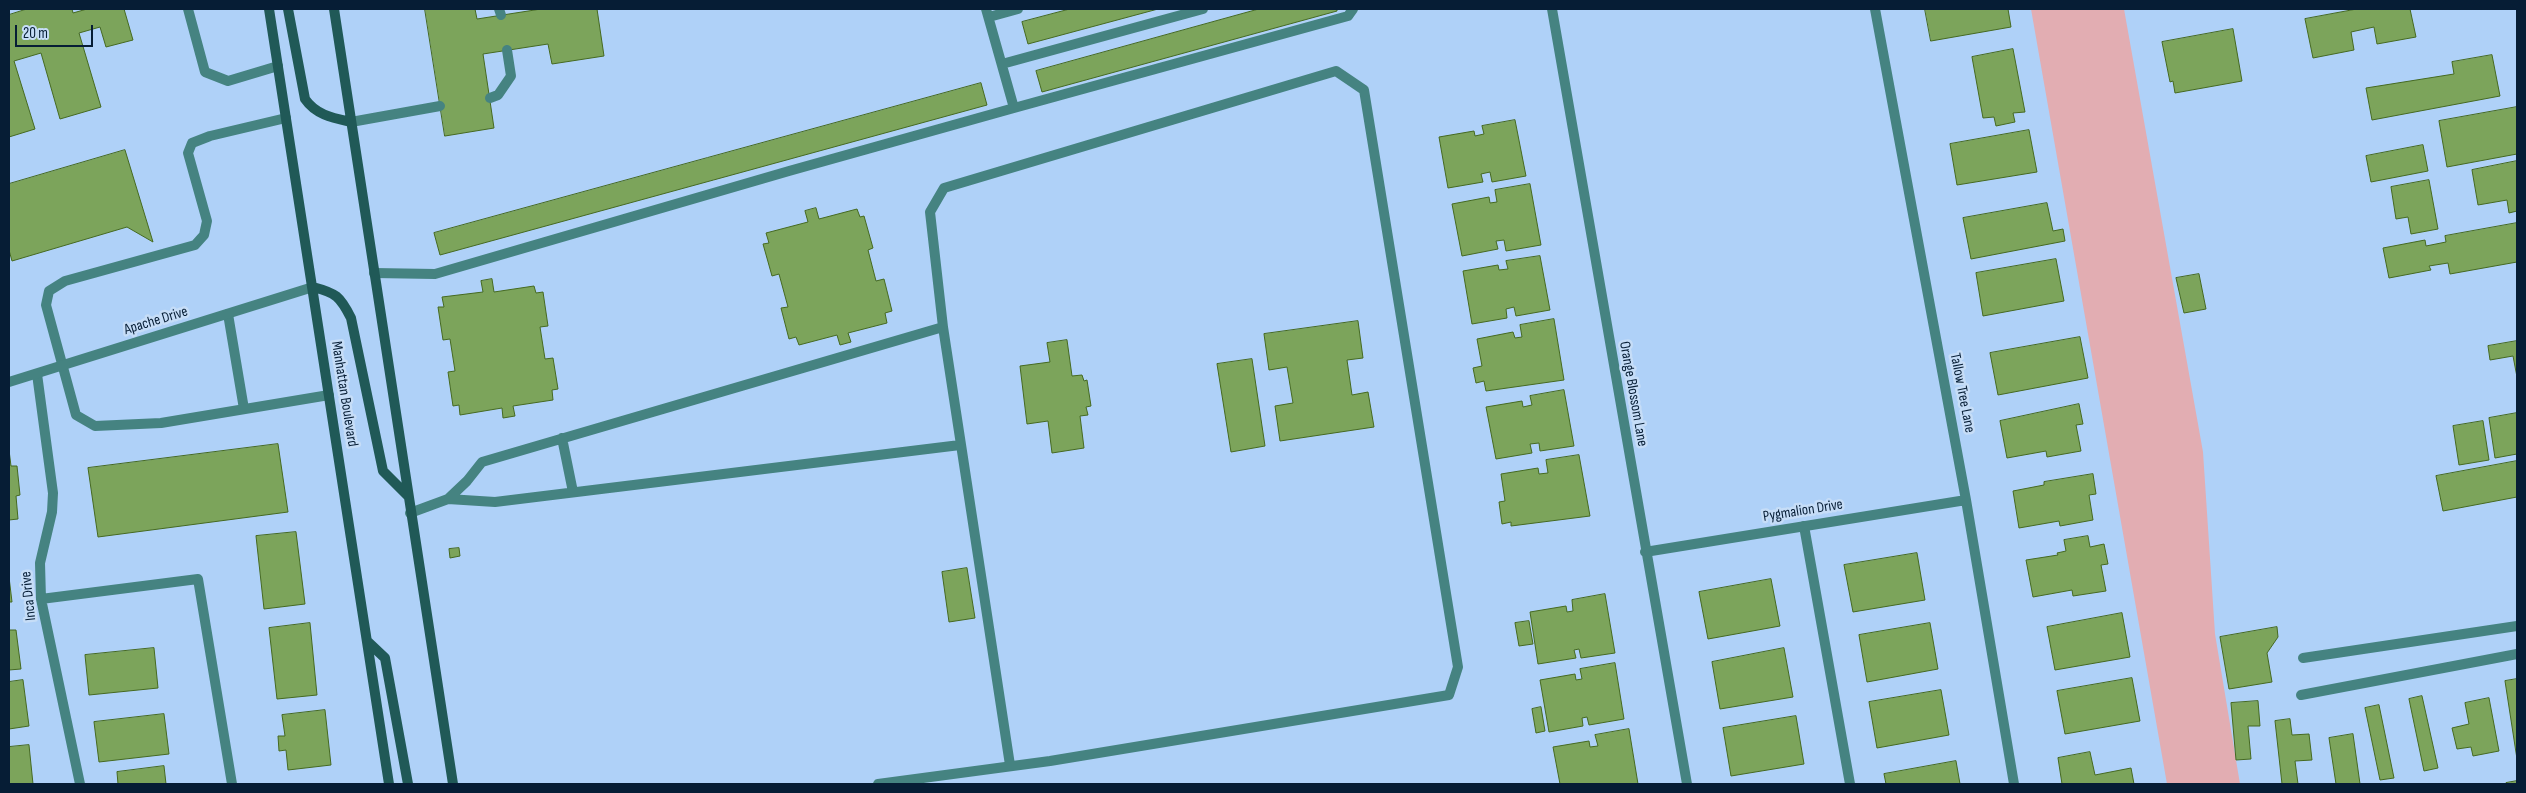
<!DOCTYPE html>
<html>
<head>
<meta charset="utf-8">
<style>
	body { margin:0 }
	#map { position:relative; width:2526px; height:793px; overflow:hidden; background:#afd1f8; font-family:"Sofia Sans Condensed",sans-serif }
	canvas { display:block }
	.frame { position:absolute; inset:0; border:10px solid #061d35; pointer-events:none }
	.scale { position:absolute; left:15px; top:25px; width:78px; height:22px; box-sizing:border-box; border:2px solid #061d35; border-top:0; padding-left:6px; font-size:15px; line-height:18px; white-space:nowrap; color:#061d35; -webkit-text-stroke:4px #c6ddf7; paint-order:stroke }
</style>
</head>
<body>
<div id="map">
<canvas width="2526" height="793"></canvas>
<div class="frame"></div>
<div class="scale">20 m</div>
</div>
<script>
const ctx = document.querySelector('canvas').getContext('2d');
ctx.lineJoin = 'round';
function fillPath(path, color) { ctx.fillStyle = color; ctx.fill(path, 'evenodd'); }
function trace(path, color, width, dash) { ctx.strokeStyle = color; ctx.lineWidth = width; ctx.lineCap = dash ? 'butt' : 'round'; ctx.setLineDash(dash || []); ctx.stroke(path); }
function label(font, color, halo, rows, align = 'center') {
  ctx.font = font + ' "Sofia Sans Condensed",sans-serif'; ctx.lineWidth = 5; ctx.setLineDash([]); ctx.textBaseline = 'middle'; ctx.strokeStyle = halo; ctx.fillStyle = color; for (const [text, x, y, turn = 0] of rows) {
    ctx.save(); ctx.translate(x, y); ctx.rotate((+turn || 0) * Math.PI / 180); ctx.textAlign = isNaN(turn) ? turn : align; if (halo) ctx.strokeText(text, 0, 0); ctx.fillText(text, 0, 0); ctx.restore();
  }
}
fillPath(new Path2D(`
	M 2031,9 L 2124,9 L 2203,452 L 2215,634 L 2240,784 L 2167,784 Z`), '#e2adb2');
const building = new Path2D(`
	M 27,9 L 72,9 L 73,13 L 87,9 L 124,9 L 133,40 L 106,47 L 100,27 L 79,33 L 101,107 L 60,119 L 41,53 L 14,61 L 35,129 L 9,137 L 9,15 Z
	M 425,9 L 475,9 L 477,19 L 541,9 L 597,9 L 604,56 L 552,64 L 548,44 L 483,54 L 494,128 L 445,136 Z
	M 1070,9 L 1158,9 L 1028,44 L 1022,22 Z
	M 1259,9 L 1337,9 L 1337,11 L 1042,92 L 1036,71 Z
	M 1925,9 L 2008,9 L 2011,27 L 1931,41 Z
	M 2357,9 L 2410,9 L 2416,37 L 2377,44 L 2374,27 L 2351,32 L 2354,50 L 2313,58 L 2305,19 Z
	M 2233,29 L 2242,81 L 2175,93 L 2173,81 L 2170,82 L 2162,42 Z
	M 2013,49 L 2025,112 L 2013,113 L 2015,122 L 1996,126 L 1994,117 L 1983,118 L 1972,57 Z
	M 2492,55 L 2500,96 L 2372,120 L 2366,88 L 2454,74 L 2452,62 Z
	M 981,83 L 987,105 L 440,255 L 434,233 Z
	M 2517,107 L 2517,154 L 2447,167 L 2439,121 Z
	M 1515,120 L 1526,176 L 1492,182 L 1490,172 L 1481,174 L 1483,182 L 1448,188 L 1439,137 L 1474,131 L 1475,136 L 1484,134 L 1482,126 Z
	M 2029,130 L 2037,172 L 1957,185 L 1950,144 Z
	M 2423,145 L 2428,171 L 2371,182 L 2366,156 Z
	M 125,150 L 153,242 L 127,227 L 12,261 L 9,250 L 9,184 Z
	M 2517,161 L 2517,211 L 2509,213 L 2507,200 L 2478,205 L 2472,170 Z
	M 2429,180 L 2438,229 L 2411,234 L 2408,217 L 2396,219 L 2391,187 Z
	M 1530,184 L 1541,245 L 1506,251 L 1504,240 L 1496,241 L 1498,249 L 1462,256 L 1452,204 L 1489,197 L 1490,203 L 1497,202 L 1495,190 Z
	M 2047,203 L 2053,231 L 2063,229 L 2065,241 L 1971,259 L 1963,218 Z
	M 816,208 L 819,219 L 857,209 L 860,217 L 864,216 L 873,248 L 868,250 L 876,281 L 884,279 L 892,311 L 885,313 L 887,323 L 848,333 L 851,342 L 840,345 L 837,335 L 799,345 L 796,337 L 789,339 L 781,308 L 788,307 L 779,274 L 772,276 L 763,244 L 769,243 L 766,233 L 808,222 L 805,211 Z
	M 2517,223 L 2517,262 L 2450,274 L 2448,263 L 2429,266 L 2431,270 L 2389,278 L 2383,248 L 2425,240 L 2426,246 L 2446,242 L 2445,236 Z
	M 1540,256 L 1550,310 L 1516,316 L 1514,307 L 1506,309 L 1507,318 L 1472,324 L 1463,271 L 1498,265 L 1499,270 L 1508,269 L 1506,261 Z
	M 2056,259 L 2064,301 L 1983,316 L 1976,273 Z
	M 2199,274 L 2206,309 L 2184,313 L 2176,278 Z
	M 492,279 L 494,292 L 534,286 L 536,293 L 543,292 L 548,326 L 540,327 L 545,359 L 553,358 L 558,389 L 552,390 L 553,400 L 513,406 L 515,416 L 503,418 L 502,408 L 460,415 L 459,405 L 453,406 L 448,372 L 455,371 L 450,339 L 443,340 L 438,307 L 444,307 L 442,297 L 483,292 L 481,281 Z
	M 1554,319 L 1564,380 L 1486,391 L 1484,381 L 1476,383 L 1473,368 L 1482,366 L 1477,339 L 1513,332 L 1515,338 L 1522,337 L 1520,325 Z
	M 1358,321 L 1363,358 L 1347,360 L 1352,395 L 1368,392 L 1374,427 L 1280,441 L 1275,406 L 1293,403 L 1287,367 L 1269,370 L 1264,334 Z
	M 2080,337 L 2088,378 L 1998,395 L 1990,353 Z
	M 1067,340 L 1072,376 L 1082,375 L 1084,381 L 1087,380 L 1091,406 L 1086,407 L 1088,415 L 1080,416 L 1084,448 L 1052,453 L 1048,421 L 1027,424 L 1020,366 L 1050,362 L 1047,343 Z
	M 2517,341 L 2517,377 L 2513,356 L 2490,360 L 2488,346 Z
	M 1252,359 L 1265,446 L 1231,452 L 1217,364 Z
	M 1564,390 L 1574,446 L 1540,451 L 1539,443 L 1530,444 L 1532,453 L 1496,459 L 1486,407 L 1522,401 L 1523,407 L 1532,405 L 1530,396 Z
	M 2079,404 L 2083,424 L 2076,425 L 2081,451 L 2047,457 L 2046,451 L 2007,458 L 2000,421 Z
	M 2517,413 L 2517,454 L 2495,458 L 2489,418 Z
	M 2483,421 L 2489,460 L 2459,465 L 2453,426 Z
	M 278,444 L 288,512 L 98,537 L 88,468 Z
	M 9,450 L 11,466 L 17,466 L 20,495 L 16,496 L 18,519 L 9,520 Z
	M 1579,455 L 1590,516 L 1511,526 L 1511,522 L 1502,524 L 1499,502 L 1505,501 L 1501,474 L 1538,468 L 1539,474 L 1548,473 L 1546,460 Z
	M 2517,461 L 2517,497 L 2443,511 L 2436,476 Z
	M 2093,474 L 2096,494 L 2089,495 L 2093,520 L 2060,526 L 2059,521 L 2019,528 L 2013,491 L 2044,485 L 2044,482 Z
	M 296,532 L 305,604 L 264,609 L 256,536 Z
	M 2088,536 L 2090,547 L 2104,544 L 2108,564 L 2101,565 L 2106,591 L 2073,596 L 2072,590 L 2033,597 L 2026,560 L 2058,555 L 2057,553 L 2066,551 L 2064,540 Z
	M 459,548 L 460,556 L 450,558 L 449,549 Z
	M 1917,553 L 1925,600 L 1853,612 L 1844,565 Z
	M 967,568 L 975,618 L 949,622 L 942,572 Z
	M 9,577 L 12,602 L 9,602 Z
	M 1771,579 L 1780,626 L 1708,639 L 1699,592 Z
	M 1605,594 L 1615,653 L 1581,658 L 1579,649 L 1574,650 L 1576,658 L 1538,664 L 1530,612 L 1566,606 L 1567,612 L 1573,611 L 1572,600 Z
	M 2122,613 L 2130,657 L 2055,670 L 2047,627 Z
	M 1529,621 L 1533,644 L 1519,646 L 1515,623 Z
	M 310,623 L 317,695 L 277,699 L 269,628 Z
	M 1930,623 L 1938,669 L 1867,682 L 1859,635 Z
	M 2277,627 L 2278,637 L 2267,653 L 2272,682 L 2229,689 L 2220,637 Z
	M 9,630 L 16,630 L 21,669 L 9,670 Z
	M 154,648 L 158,688 L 89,695 L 85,655 Z
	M 1784,648 L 1793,697 L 1720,709 L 1712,662 Z
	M 1615,663 L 1624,719 L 1589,725 L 1587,717 L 1582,718 L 1583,726 L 1549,732 L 1540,680 L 1575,674 L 1576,680 L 1582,679 L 1580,669 Z
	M 2132,678 L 2140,721 L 2065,734 L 2057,691 Z
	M 2517,679 L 2517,759 L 2505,681 Z
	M 23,680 L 29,726 L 9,729 L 9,682 Z
	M 1941,690 L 1949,735 L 1877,748 L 1869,702 Z
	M 2422,696 L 2438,768 L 2424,771 L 2409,699 Z
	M 2489,698 L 2499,751 L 2473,756 L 2471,747 L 2457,749 L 2452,728 L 2469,724 L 2465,703 Z
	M 2258,701 L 2260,726 L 2248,726 L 2251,759 L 2236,760 L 2231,703 Z
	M 2379,705 L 2394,778 L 2380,780 L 2365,708 Z
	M 1541,707 L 1545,731 L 1536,733 L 1532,709 Z
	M 325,710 L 331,765 L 288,770 L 286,750 L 279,751 L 278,736 L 285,736 L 282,715 Z
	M 164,714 L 169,754 L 99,762 L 94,722 Z
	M 1796,716 L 1804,764 L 1731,776 L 1723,728 Z
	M 2290,719 L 2292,735 L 2309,734 L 2312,760 L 2295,761 L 2298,784 L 2282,784 L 2275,721 Z
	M 1629,729 L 1638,784 L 1560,784 L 1553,747 L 1589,741 L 1590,747 L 1598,746 L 1595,735 Z
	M 2353,734 L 2360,784 L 2336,784 L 2329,738 Z
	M 29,745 L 33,784 L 9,784 L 9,747 Z
	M 2090,752 L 2095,775 L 2131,768 L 2134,784 L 2062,784 L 2058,758 Z
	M 1956,761 L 1960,784 L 1886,784 L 1884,774 Z
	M 164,766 L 166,784 L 118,784 L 117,772 Z
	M 2517,781 L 2517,784 L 2506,784 L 2506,783 Z`);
fillPath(building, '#7ca45b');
trace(building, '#456920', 1);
trace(new Path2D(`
	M 188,9 L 205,72 L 228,81 L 278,66
	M 499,9 L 501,15
	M 989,17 L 1018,9
	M 1002,64 L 1203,9
	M 490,98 L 498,95 L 511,76 L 507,50
	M 1014,108 L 1348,16 L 1353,9
	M 286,118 L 210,136 L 192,143 L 188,153 L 207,221 L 204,235 L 195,245 L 65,281 L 49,291 L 46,305 L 76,415 L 95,426 L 161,423 L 329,395
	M 351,122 L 440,106
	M 374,273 L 435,274 L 789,171 L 1014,108 L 986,9
	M 228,314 L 244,409
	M 37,374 L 53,493 L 52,512 L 40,563 L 41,599 L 80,784
	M 562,438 L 573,492
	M 448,499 L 467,481 L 482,462 L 943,327
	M 410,513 L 448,499 L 495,502 L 960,445
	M 1804,526 L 1850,784
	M 41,599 L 198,579 L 232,784
	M 2303,658 L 2517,626
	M 2301,695 L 2517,654
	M 878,784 L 1050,761 L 1449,695 L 1458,667 L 1364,90 L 1336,71 L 944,188 L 930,212 L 943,327 L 1010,765`), '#458381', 10);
trace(new Path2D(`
	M 1552,9 L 1687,784
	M 1875,9 L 1966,500 L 2014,784
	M 9,382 L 313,287
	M 1645,552 L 1966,500`), '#458381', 10);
trace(new Path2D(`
	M 269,9 L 389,784
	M 288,9 L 305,99 C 316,115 333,118 351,122
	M 334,9 L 453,784
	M 313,287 C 336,293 340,296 351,318 L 383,471 L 408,496
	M 367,641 L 385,658 L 408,784`), '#205957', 10);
label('15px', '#061d35', '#c6ddf7', [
	["Apache Drive",156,321,-17],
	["Tallow Tree Lane",1962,393,79],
	["Manhattan Boulevard",344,394,81],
	["Orange Blossom Lane",1633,394,80],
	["Pygmalion Drive",1803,511,-9],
	["Inca Drive",29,596,-96]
]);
</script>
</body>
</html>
